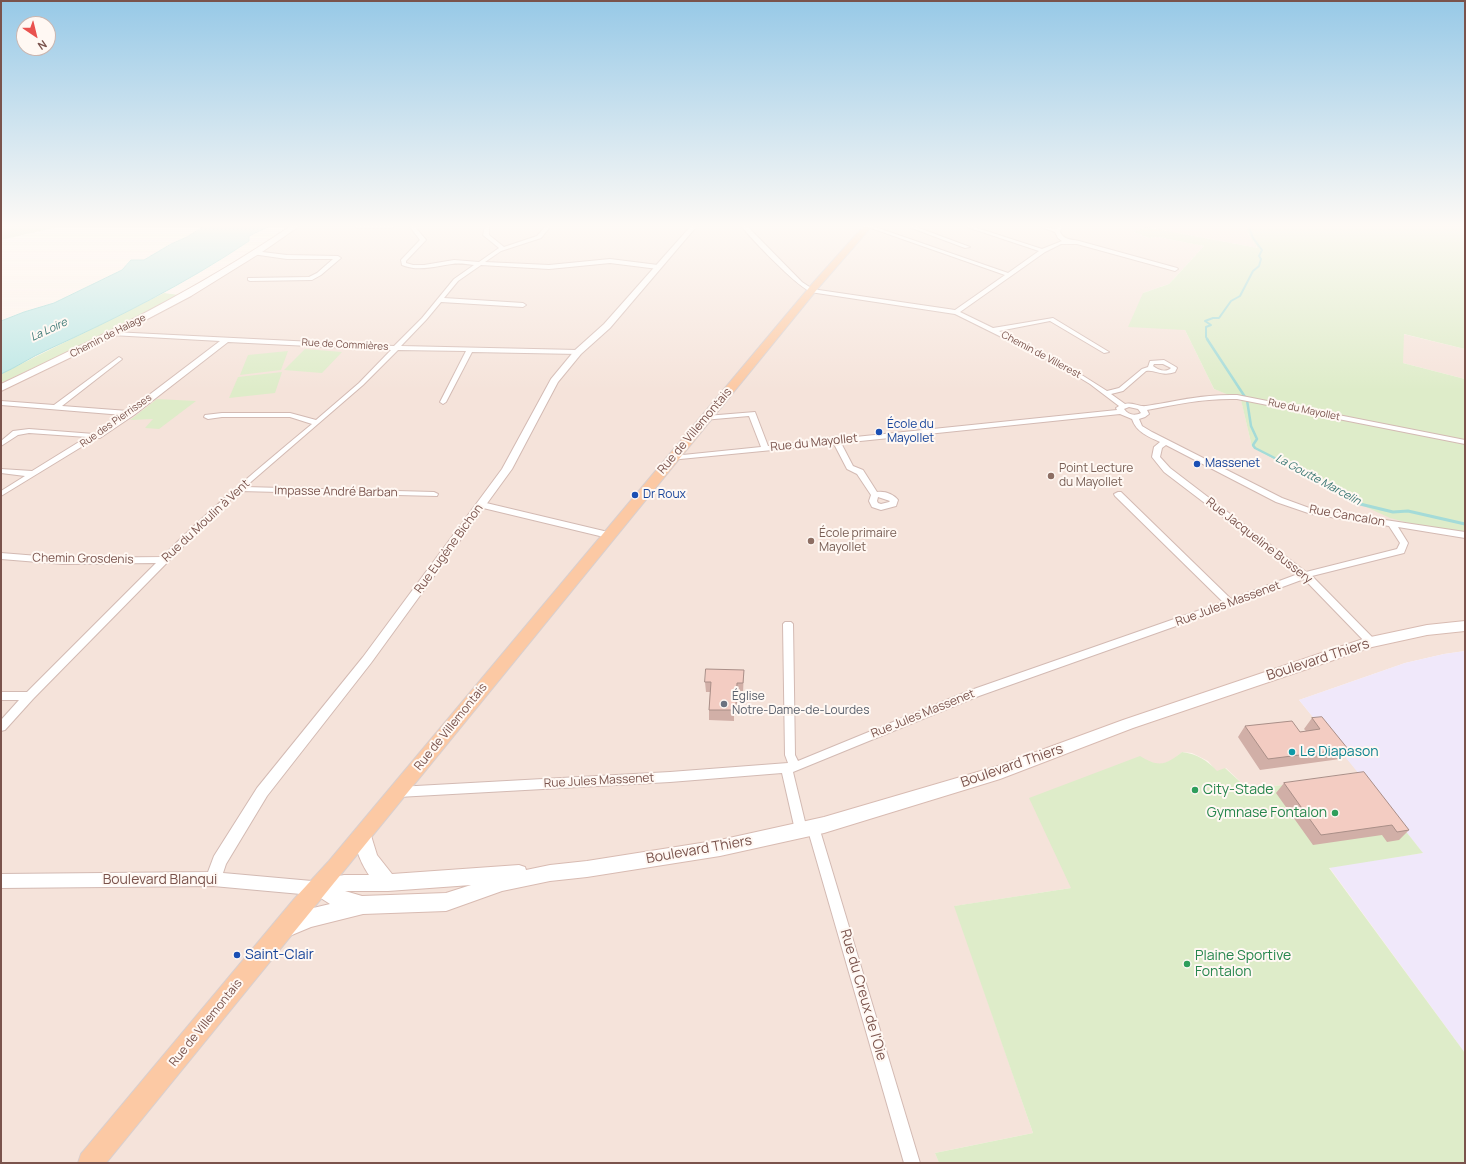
<!DOCTYPE html>
<html>
<head>
<meta charset="utf-8">
<style>
	body { margin:0 }
	#map { position:relative; width:1466px; height:1164px; overflow:hidden; background:#fdf3ec; font-family:Manrope,sans-serif }
	canvas { display:block }
	.frame { position:absolute; inset:0; border:2px solid #7a534c; pointer-events:none }
	.north { position:absolute; left:16px; top:16px; width:40px; height:40px; box-sizing:border-box; background:#fff8f3; border:1px solid #cab6b0; border-radius:50%; rotate:145deg; font-size:11px; font-weight:700; line-height:16px; text-align:center; color:#7a534c }
	.north::after { content:''; display:block; margin:auto; width:14px; height:18px; background:#e9524f; clip-path:polygon(50% 0,100% 100%,50% 72%,0 100%) }
</style>
</head>
<body>
<div id="map">
<canvas width="1466" height="1164"></canvas>
<div class="frame"></div>
<div class="north">N</div>
</div>
<script>
const ctx = document.querySelector('canvas').getContext('2d');
ctx.lineJoin = 'round';
function fillPath(path, color) { ctx.fillStyle = color; ctx.fill(path, 'evenodd'); }
function trace(path, color, width, dash) { ctx.strokeStyle = color; ctx.lineWidth = width; ctx.lineCap = dash ? 'butt' : 'round'; ctx.setLineDash(dash || []); ctx.stroke(path); }
function label(font, color, halo, rows, align = 'center') {
  ctx.font = font + ' Manrope,sans-serif'; ctx.lineWidth = 4; ctx.setLineDash([]); ctx.textBaseline = 'middle'; ctx.strokeStyle = halo; ctx.fillStyle = color; for (const [text, x, y, turn = 0] of rows) {
    ctx.save(); ctx.translate(x, y); ctx.rotate((+turn || 0) * Math.PI / 180); ctx.textAlign = isNaN(turn) ? turn : align; if (halo) ctx.strokeText(text, 0, 0); ctx.fillText(text, 0, 0); ctx.restore();
  }
}
fillPath(new Path2D(`
	M 290,227 L 1246,227 L 1250,237 L 1258,248 L 1146,227 L 1134,232 L 1149,238 L 1158,237 L 1204,246 L 1169,284 L 1143,293 L 1185,330 L 1214,389 L 1241,399 L 1252,447 L 1329,490 L 1465,538 L 1465,651 L 1444,654 L 1405,663 L 1299,700 L 1362,776 L 1248,789 L 1226,768 L 1217,772 L 1208,761 L 1192,753 L 1182,752 L 1173,760 L 1159,765 L 1150,762 L 1071,888 L 955,906 L 1033,1133 L 935,1153 L 939,1163 L 1,1163 L 1,383 L 68,352 L 184,292 L 264,245 Z
	M 1403,334 L 1465,349 L 1465,379 L 1403,363 Z`), '#f5e3da');
fillPath(new Path2D(`
	M 1465,651 L 1465,1053 L 1329,867 L 1423,853 L 1299,700 L 1405,663 L 1444,654 Z`), '#f0e8fa');
fillPath(new Path2D(`
	M 1,227 L 58,227 L 1,240 Z
	M 1146,227 L 1258,248 L 1250,237 L 1246,227 L 1465,227 L 1465,349 L 1404,334 L 1403,363 L 1465,379 L 1465,538 L 1390,518 L 1329,490 L 1252,447 L 1241,400 L 1214,389 L 1185,330 L 1128,327 L 1143,293 L 1169,284 L 1204,246 L 1158,237 L 1149,238 L 1134,232 Z
	M 164,293 L 179,295 L 98,338 L 1,383 L 1,374 Z
	M 305,349 L 342,352 L 322,373 L 284,370 Z
	M 288,351 L 281,370 L 240,375 L 248,355 Z
	M 282,372 L 275,393 L 229,398 L 238,377 Z
	M 157,399 L 196,401 L 159,429 L 145,428 L 153,419 L 130,420 Z
	M 1182,752 C 1197,754 1207,760 1217,771 L 1225,768 L 1248,789 L 1362,776 L 1423,853 L 1329,868 L 1465,1053 L 1465,1163 L 939,1163 L 935,1153 L 1033,1133 L 954,906 L 1071,888 L 1029,798 L 1140,756 C 1158,767 1165,766 1182,752 Z`), '#deecc9');
const water = new Path2D(`
	M 203,227 L 268,227 L 249,236 L 249,241 C 185,284 117,318 47,350 C 31,357 17,367 1,374 L 1,321 L 24,312 L 54,303 L 122,270 L 131,260 L 144,260 L 171,244 L 187,237 Z`);
fillPath(water, '#bee8e6');
trace(water, '#a4dbd8', 1);
trace(new Path2D(`
	M 1208,340 L 1206,337 L 1206,327 L 1211,325 L 1205,321 L 1213,318 L 1219,318 L 1231,301 L 1240,296 L 1253,271 L 1259,266 L 1261,259 L 1259,256 L 1262,250 L 1253,238 L 1249,227`), '#a4dbd8', 2);
trace(new Path2D(`
	M 1207,339 L 1247,400 L 1251,426 L 1257,439 L 1253,445 L 1255,448 L 1322,482`), '#a4dbd8', 2.5);
trace(new Path2D(`
	M 1320,481 L 1340,491 L 1356,503 L 1393,512 L 1408,511 L 1465,524`), '#a4dbd8', 3);
const minor = new Path2D(`
	M 355,227 L 393,227 L 391,228 L 357,228 Z
	M 410,227 L 415,227 L 426,240 L 406,261 L 406,263 L 413,265 L 424,265 L 454,260 L 479,262 L 499,248 L 483,235 L 485,227 L 489,227 L 489,235 L 504,247 L 537,236 L 545,227 L 550,227 L 541,238 L 501,251 L 485,262 L 549,265 L 610,259 L 658,265 L 661,267 L 658,269 L 610,263 L 549,269 L 481,265 L 458,281 L 444,298 L 523,303 L 526,305 L 523,307 L 441,302 L 426,320 L 401,346 L 578,350 L 581,352 L 578,354 L 472,352 L 446,402 L 443,404 L 440,402 L 466,351 L 398,350 L 363,385 L 245,487 L 434,492 L 438,494 L 437,496 L 240,491 L 207,522 L 33,699 L 5,730 L 1,731 L 1,720 L 19,700 L 1,700 L 1,692 L 27,692 L 156,563 L 63,564 L 1,559 L 1,553 L 63,558 L 162,557 C 210,509 260,467 312,424 L 290,417 L 222,417 L 208,419 L 204,417 L 205,415 L 222,413 L 290,413 L 316,420 L 359,383 L 391,350 L 228,342 L 134,415 L 100,438 L 96,438 L 1,496 L 1,491 L 25,476 L 1,473 L 1,469 L 32,471 L 87,437 L 29,433 L 18,435 L 1,446 L 1,441 L 13,431 L 29,429 L 94,434 L 123,415 L 1,405 L 1,401 L 54,405 L 119,357 L 122,359 L 121,360 L 62,406 L 128,411 L 220,341 L 111,335 L 110,334 L 113,332 L 394,346 L 422,318 L 454,279 L 474,265 C 467,264 459,263 452,264 C 435,266 419,272 402,265 L 401,260 L 420,240 Z
	M 868,227 L 875,227 L 1008,273 L 1039,251 L 967,227 L 974,227 L 1042,249 L 1062,241 L 1058,238 L 1055,232 L 1041,227 L 1056,229 L 1058,227 L 1062,227 L 1060,232 C 1064,240 1070,239 1079,241 L 1177,268 L 1178,269 L 1175,271 L 1077,244 L 1061,244 L 1045,252 L 960,312 L 993,328 L 1053,318 L 1109,352 L 1104,353 L 1050,321 L 999,331 L 1066,365 L 1107,391 L 1119,388 L 1142,369 L 1148,367 L 1150,361 L 1164,360 L 1176,367 L 1177,368 L 1175,372 C 1161,377 1155,369 1146,371 L 1123,391 L 1111,394 L 1125,404 C 1133,402 1139,407 1146,406 C 1177,401 1205,394 1237,395 L 1465,440 L 1465,444 L 1237,399 C 1206,398 1177,404 1147,410 L 1149,414 L 1145,417 L 1139,419 L 1142,426 L 1152,432 L 1282,498 L 1312,509 L 1465,532 L 1465,538 L 1398,527 L 1408,543 L 1404,553 L 1312,576 L 1374,639 L 1376,642 L 1374,645 L 1368,645 L 1304,579 L 1193,620 L 979,696 L 793,772 L 807,830 L 805,834 L 801,835 L 797,834 L 795,830 L 782,773 L 670,782 L 398,797 L 394,795 L 392,792 L 394,789 L 398,787 L 670,772 L 788,763 L 785,755 L 783,624 L 785,622 L 791,622 L 793,624 L 795,755 L 798,761 L 971,690 L 1223,602 L 1115,496 L 1114,494 L 1118,492 L 1121,492 L 1231,599 L 1298,574 L 1164,472 L 1152,457 L 1154,447 L 1160,442 C 1149,437 1136,432 1132,419 L 1120,414 L 841,443 L 853,466 L 863,470 L 877,492 C 885,491 893,494 898,500 L 896,506 L 881,510 L 872,507 L 869,501 L 871,495 L 857,474 L 847,469 L 834,444 L 670,460 L 670,456 L 673,456 L 761,447 L 749,416 L 703,420 L 702,418 L 706,416 L 755,412 L 768,446 L 1117,410 L 1116,408 L 1119,406 L 1090,384 L 1062,367 L 955,314 L 810,292 L 809,291 L 812,289 L 955,310 L 1005,275 ZM 1154,364 L 1163,364 L 1171,368 C 1166,373 1158,370 1153,366 ZM 1129,407 L 1138,409 L 1141,413 C 1135,416 1128,415 1124,409 ZM 1166,445 L 1276,502 L 1311,514 L 1389,526 L 1400,543 L 1397,549 L 1306,572 L 1170,468 L 1160,457 L 1162,448 ZM 878,497 L 890,501 L 889,502 L 881,504 L 878,503 L 877,501 Z
	M 909,227 L 916,227 L 970,247 L 965,248 Z
	M 254,251 L 287,255 L 338,256 L 341,258 L 321,275 L 312,280 L 250,281 L 248,280 L 248,278 L 309,277 L 317,273 L 333,259 L 287,259 L 252,254 L 252,252 Z
	M 482,502 L 608,532 L 612,535 L 608,538 L 479,507 L 478,505 Z
	M 813,822 L 817,823 L 819,827 L 920,1163 L 904,1163 L 807,827 L 809,823 Z`);
const tertiary = new Path2D(`
	M 690,227 L 696,227 L 610,328 L 581,354 L 558,382 L 512,469 L 371,663 L 267,796 L 226,864 L 223,873 L 312,881 L 318,880 L 323,882 L 326,887 L 323,892 L 312,895 L 213,886 L 1,888 L 1,874 L 208,872 L 214,856 L 257,788 L 363,657 L 502,469 L 551,379 L 575,350 L 604,324 Z
	M 742,227 L 748,227 L 802,282 L 814,290 L 814,292 C 803,294 751,238 742,227 Z`);
const secondary = new Path2D(`
	M 289,227 L 298,227 L 262,252 L 191,296 L 117,335 L 1,391 L 1,384 C 100,337 198,289 289,227 Z
	M 1465,621 L 1465,631 L 1427,635 L 1372,647 L 1133,728 L 1000,779 L 824,833 L 720,856 L 587,877 L 550,881 L 502,891 L 446,911 L 363,914 L 311,927 L 287,937 L 280,934 L 278,928 L 280,922 L 309,909 L 330,904 L 313,893 L 310,887 L 313,881 L 344,875 L 369,875 C 361,863 351,842 357,829 L 363,826 L 369,829 L 377,855 L 392,874 L 519,865 L 525,867 L 526,870 L 550,865 L 587,861 L 720,840 L 824,817 L 998,766 L 1123,720 L 1366,638 L 1427,625 ZM 471,885 L 446,893 L 362,896 L 345,891 L 388,891 Z`);
const primary = new Path2D(`
	M 863,227 L 871,227 L 819,287 L 106,1163 L 78,1163 L 81,1154 L 295,898 L 329,861 L 813,283 Z`);
trace(minor, '#d3bab3', 2);
trace(tertiary, '#d3bab3', 2);
trace(secondary, '#d8bbb2', 2);
trace(primary, '#dacfcd', 2);
fillPath(minor, '#fff');
fillPath(tertiary, '#fff');
fillPath(secondary, '#fff');
fillPath(primary, '#fcc9a4');
fillPath(new Path2D(`
	M 744,670 L 743,693 L 737,693 L 736,715 L 734,715 L 734,721 L 709,720 L 709,710 L 710,692 L 706,692 L 705,682 Z
	M 1312,718 L 1348,749 L 1340,759 L 1260,770 L 1238,737 L 1245,726 L 1300,732 L 1306,731 L 1304,729 Z
	M 1284,783 L 1409,830 L 1399,840 L 1387,842 L 1382,835 L 1313,845 L 1276,793 Z`), '#d1afa7');
const building = new Path2D(`
	M 706,669 L 744,670 L 743,683 L 737,683 L 736,705 L 734,705 L 734,710 L 709,710 L 711,682 L 705,682 Z
	M 1322,717 L 1348,749 L 1268,759 L 1245,726 L 1292,721 L 1300,732 L 1320,729 L 1312,718 Z
	M 1364,772 L 1409,830 L 1397,832 L 1392,825 L 1321,835 L 1284,783 Z`);
fillPath(building, '#f3ccc2');
trace(building, '#aa8f88', 1);
const sky = ctx.createLinearGradient(0, 0, 0, 390);
sky.addColorStop(0, '#97c9e7');
sky.addColorStop(0.58, '#fefaf6');
sky.addColorStop(1, '#fefaf600');
ctx.fillStyle = sky;
ctx.fillRect(0, 0, 1466, 390);
for (const [x, y, r, color] of [
	[879,432,4,"#1a4fb4"],
	[1197,464,4,"#1a4fb4"],
	[1051,476,4,"#8d6e63"],
	[635,495,4,"#1a4fb4"],
	[811,541,4,"#8d6e63"],
	[724,704,4,"#6b7280"],
	[1292,752,4,"#0f9aa8"],
	[1195,790,4,"#2e9e5b"],
	[1335,813,4,"#2e9e5b"],
	[237,955,4,"#1a4fb4"],
	[1187,964,4,"#2e9e5b"]
]) { const dot = new Path2D(); dot.arc(x, y, r, 0, 2 * Math.PI); ctx.fillStyle = color; ctx.fill(dot); trace(dot, '#fff8f3', 1.5); }
label('10px', '#7a534c', '#fff8f3', [
	["Chemin de Halage",108,336,-27],
	["Rue de Commières",345,345,3],
	["Chemin de Villerest",1041,355,28],
	["Rue du Mayollet",1304,410,12],
	["Rue des Pierrisses",116,421,-35]
]);
label('italic 11px', '#3c7875', '#fff8f3', [
	["La Loire",49,330,-25],
	["La Goutte Marcelin",1318,480,28]
]);
label('12px', '#164399', '#fff8f3', [
	["École du",887,425],
	["Mayollet",887,439],
	["Massenet",1205,464],
	["Dr Roux",643,495]
], 'left');
label('12px', '#7a534c', '#fff8f3', [
	["Rue de Villemontais",695,431,-50],
	["Rue du Mayollet",814,443,-6],
	["Impasse André Barban",336,492,1],
	["Rue Cancalon",1347,516,10],
	["Rue du Moulin à Vent",206,521,-43],
	["Rue Jacqueline Bussery",1259,541,38],
	["Rue Eugène Bichon",449,549,-54],
	["Chemin Grosdenis",83,559,1],
	["Rue Jules Massenet",1228,604,-20],
	["Rue Jules Massenet",923,714,-22],
	["Rue de Villemontais",451,727,-51],
	["Rue Jules Massenet",599,781,-3],
	["Rue de Villemontais",206,1023,-51]
]);
label('12px', '#785e54', '#fff8f3', [
	["Point Lecture",1059,469],
	["du Mayollet",1059,483],
	["École primaire",819,534],
	["Mayollet",819,548]
], 'left');
label('12px', '#5b616d', '#fff8f3', [
	["Église",732,697],
	["Notre-Dame-de-Lourdes",732,711]
], 'left');
label('14px', '#7a534c', '#fff8f3', [
	["Boulevard Thiers",1318,660,-18],
	["Boulevard Thiers",1012,766,-19],
	["Boulevard Thiers",699,850,-10],
	["Boulevard Blanqui",160,880],
	["Rue du Creux de l'Oie",863,995,74]
]);
label('14px', '#0d838f', '#fff8f3', [
	["Le Diapason",1300,752]
], 'left');
label('14px', '#27864d', '#fff8f3', [
	["City-Stade",1203,790],
	["Gymnase Fontalon",1327,813,"right"],
	["Plaine Sportive",1195,956],
	["Fontalon",1195,972]
], 'left');
label('14px', '#164399', '#fff8f3', [
	["Saint-Clair",245,955]
], 'left');
</script>
</body>
</html>
